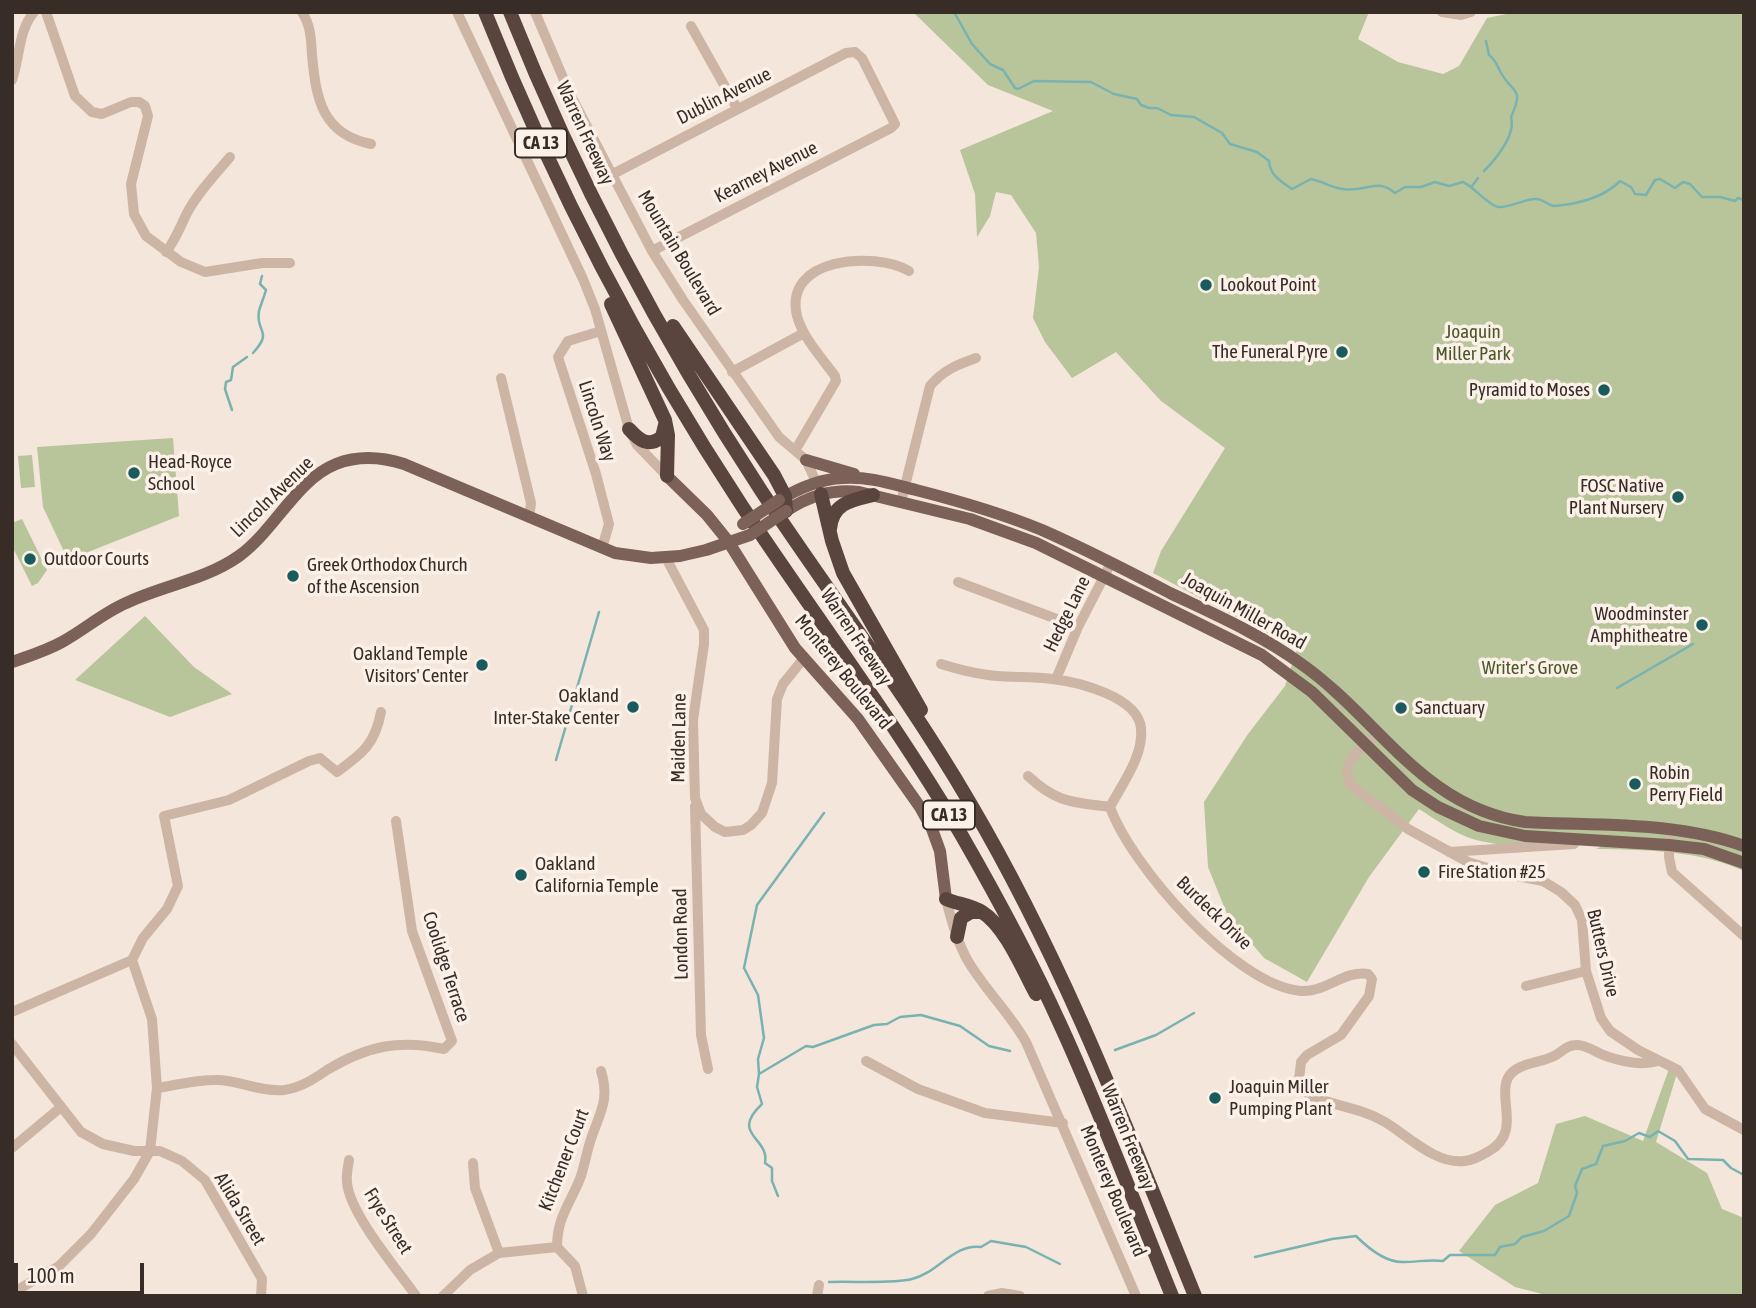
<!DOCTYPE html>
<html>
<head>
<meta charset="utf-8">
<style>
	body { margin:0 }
	#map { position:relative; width:1756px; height:1308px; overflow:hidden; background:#f4e6db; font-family:"Asap Condensed",sans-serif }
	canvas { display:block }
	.frame { position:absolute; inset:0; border:14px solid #382c27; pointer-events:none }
	.scale { position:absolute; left:14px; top:1263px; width:130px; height:32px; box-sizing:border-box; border:4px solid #382c27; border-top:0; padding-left:9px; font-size:21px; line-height:24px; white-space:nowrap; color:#382c27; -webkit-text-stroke:5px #fbf1e8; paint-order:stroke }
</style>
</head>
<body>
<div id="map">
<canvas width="1756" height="1308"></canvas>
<div class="frame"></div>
<div class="scale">100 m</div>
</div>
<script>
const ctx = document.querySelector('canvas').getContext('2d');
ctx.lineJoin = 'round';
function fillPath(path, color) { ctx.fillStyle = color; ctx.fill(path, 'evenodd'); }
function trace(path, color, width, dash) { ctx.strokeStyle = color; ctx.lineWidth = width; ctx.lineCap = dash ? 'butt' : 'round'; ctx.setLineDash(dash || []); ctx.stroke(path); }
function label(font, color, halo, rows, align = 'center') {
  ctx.font = font + ' "Asap Condensed",sans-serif'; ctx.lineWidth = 7; ctx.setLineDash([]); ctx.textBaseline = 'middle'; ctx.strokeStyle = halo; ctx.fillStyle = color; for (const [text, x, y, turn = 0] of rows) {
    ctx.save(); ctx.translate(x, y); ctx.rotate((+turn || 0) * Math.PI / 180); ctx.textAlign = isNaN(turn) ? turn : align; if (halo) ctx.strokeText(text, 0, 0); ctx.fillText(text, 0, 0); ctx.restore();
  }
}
fillPath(new Path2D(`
	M 913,12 L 1369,12 L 1358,39 L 1398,62 L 1443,74 L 1459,66 L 1487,18 L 1516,12 L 1744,12 L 1744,871 C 1697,850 1646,850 1596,849 L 1610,842 C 1566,844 1519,851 1476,840 C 1455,834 1437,820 1419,809 L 1369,877 L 1307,982 L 1264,958 L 1227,914 L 1208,867 L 1204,802 L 1248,734 L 1285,686 L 1297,649 L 1153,573 L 1161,551 L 1225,448 L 1161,401 L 1116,352 L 1072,378 L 1045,342 L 1033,318 L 1039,267 L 1036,233 L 1011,195 L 996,192 L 990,216 L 977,237 L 975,194 L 960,150 L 1053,111 L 988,85 Z
	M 173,438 L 179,516 L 68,560 L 43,507 L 37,447 Z
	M 32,455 L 35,487 L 21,488 L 18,456 Z
	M 22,519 L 47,570 L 38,583 L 32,586 L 12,546 L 12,523 Z
	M 145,616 L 194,667 L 232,694 L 170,717 L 75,680 Z
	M 1670,1066 L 1678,1070 L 1656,1142 L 1707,1173 L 1722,1209 L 1744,1218 L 1744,1296 L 1550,1296 L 1515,1287 L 1459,1251 L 1495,1205 L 1538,1183 L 1556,1124 L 1585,1116 L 1643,1141 Z`), '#b8c49a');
trace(new Path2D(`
	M 954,12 L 972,44 L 990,64 L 1003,70 L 1015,88 L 1018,89 L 1034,81 L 1091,82 L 1114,94 L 1137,99 L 1141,105 L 1149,108 L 1157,108 L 1171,115 L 1194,117 L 1222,133 L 1230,144 L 1257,152 L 1269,161 C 1270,175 1280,181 1292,189 L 1311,179 C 1322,181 1332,188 1343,189 C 1366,193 1376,177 1395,193 L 1405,187 L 1421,187 L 1435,182 L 1449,186 L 1463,182 C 1474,187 1488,205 1498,207 C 1509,208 1525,199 1535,199 C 1543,198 1548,206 1555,206 C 1578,204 1603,198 1620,181 L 1631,187 L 1635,194 L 1646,195 L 1655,180 L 1660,179 L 1675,188 L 1683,182 L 1690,184 L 1702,197 L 1720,197 L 1735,201 L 1738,198 L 1744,200
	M 1484,171 C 1496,159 1516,135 1511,117 C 1525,87 1512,93 1501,73 C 1497,66 1496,60 1489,55 L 1486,41
	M 1472,186 L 1478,178
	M 253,353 C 274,330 255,333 259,311 C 261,304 264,297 266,290 L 260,284 L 262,276
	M 232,410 L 225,389 L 226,382 L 231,380 L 233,367 L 247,357
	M 1617,688 L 1693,644
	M 556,760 L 599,612
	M 1115,1050 L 1156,1035 L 1194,1013
	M 759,1074 L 806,1046 L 813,1047 L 874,1025 L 887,1024 L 900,1017 L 921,1015 L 960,1026 L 989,1046 L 1010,1051
	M 778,1196 L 772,1181 L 772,1168 L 765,1163 C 770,1137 729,1135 762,1104 L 757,1087 L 759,1074 L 758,1059 L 764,1038 L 758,995 L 744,968 L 757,905 L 824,813
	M 1255,1257 L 1332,1239 L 1356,1236 C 1368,1248 1386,1263 1404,1262 C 1418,1262 1429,1259 1443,1261 L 1450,1255 L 1495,1255 L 1500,1247 L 1515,1244 L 1522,1237 L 1544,1231 L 1569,1216 L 1577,1193 L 1575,1186 L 1582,1169 L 1596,1164 L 1603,1146 L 1625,1141 L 1639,1133 L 1650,1137 L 1658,1131 L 1675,1141 L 1688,1159 L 1723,1160 L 1731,1168 L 1744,1175
	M 829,1282 C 851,1281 893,1284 912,1279 C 938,1273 954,1243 981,1247 L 991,1241 L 1026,1247 L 1060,1264`), '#78b3b1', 2.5);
trace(new Path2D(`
	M 46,12 L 75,96 L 92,112 L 102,114 L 131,102 L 139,102 L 145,106 L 148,116 L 131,184 L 134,214 L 146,236 L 181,262 L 205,272 L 262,263 L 290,263
	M 302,12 C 311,26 311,39 312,55 C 316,99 322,134 371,144
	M 457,12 L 583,279 L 595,309 L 629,429 L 637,445 L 667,476
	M 535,12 L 570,94 L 652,251 L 683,300 L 779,437 L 806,460 L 816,482
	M 1442,12 L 1461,15 L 1471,12
	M 691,26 L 737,108
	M 12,80 C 20,58 18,31 34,12
	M 611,175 L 846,53 L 855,52 L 862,58 L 895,124 L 891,128 L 652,251
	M 166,252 C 176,239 180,227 187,213 C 198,192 215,175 230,157
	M 601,331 L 568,341 L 558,357 L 596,474 L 609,524 L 602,548
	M 732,372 L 804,333
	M 501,378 L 531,503 L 529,518
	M 796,449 L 836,381 L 835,376 C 822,358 803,338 797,316 C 783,257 874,251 909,271
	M 901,502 L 930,386 C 943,370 957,365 976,358
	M 666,558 L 704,630 L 704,644 L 693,720 L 695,798 L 701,814 L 715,827 L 725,832 L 743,830 L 751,825 L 762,813 L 772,783 L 777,699 L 783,684 L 804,658
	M 958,582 L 1078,627
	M 941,664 C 957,669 972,673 988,675 C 1010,678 1031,676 1052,679 C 1079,682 1138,697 1141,728 C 1144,756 1122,784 1110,807 C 1131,866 1236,986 1301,991 C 1325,993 1344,970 1368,974 L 1372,979 L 1369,996 L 1341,1035 L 1307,1055 L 1301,1062 L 1299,1080 L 1310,1096 C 1335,1106 1361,1108 1385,1122 C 1408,1136 1436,1165 1465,1161 C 1474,1160 1481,1156 1489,1151 C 1530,1128 1482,1081 1523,1066 C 1533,1062 1544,1061 1554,1056 C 1562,1052 1566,1045 1577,1045 C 1587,1045 1597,1053 1606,1056 C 1623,1062 1642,1066 1658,1061
	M 1056,679 L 1078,627 L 1111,563
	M 1377,734 L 1355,754 L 1348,765 L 1347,774 L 1351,785 L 1408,829 L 1468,862 L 1507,874 L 1543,881 L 1561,892 L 1575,905 L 1582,920 L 1586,971 L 1601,1018 L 1610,1031 L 1638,1050 L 1678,1070 L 1705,1109 L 1744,1130
	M 1028,776 C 1057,803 1072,802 1110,807
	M 695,806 L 701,1035 L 708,1069
	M 1670,829 L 1669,857 L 1672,872 L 1744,936
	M 1449,852 L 1574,844
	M 946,899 C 951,920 957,942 968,961 C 985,990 1010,1013 1026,1042 L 1136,1296
	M 1526,986 L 1586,971
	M 12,1012 L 132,960
	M 12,1044 L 81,1132 L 103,1144 L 134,1151 L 160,1151 L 182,1161 L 205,1180 L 262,1279 L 261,1296
	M 866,1061 L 918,1089 L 985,1113 L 1063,1123
	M 157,1088 C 176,1085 196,1080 215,1080 C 237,1079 258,1092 284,1090 C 300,1088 314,1079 327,1070 C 367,1046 399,1039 444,1049 L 452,1041 L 412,931 L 396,821
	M 12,1148 L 61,1107
	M 349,1160 C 348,1167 346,1175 347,1182 C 349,1213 397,1269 416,1296
	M 473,1163 L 475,1188 L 499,1253
	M 12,1293 L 59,1266 L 91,1234 L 134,1179 L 150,1151 L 157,1088 L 152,1019 L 132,960 L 143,938 L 167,909 L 178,886 L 164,816 L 229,800 L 309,761 L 320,758 L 337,772 C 363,753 375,744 381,712
	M 443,1296 L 470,1270 L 499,1253 L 557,1247
	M 583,1296 L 575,1266 L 557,1247 C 557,1216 571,1203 581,1176 C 585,1163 587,1151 591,1139 C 600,1112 610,1100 601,1071
	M 817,1296 L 819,1285
	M 988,1296 L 1002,1293 L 1020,1296`), '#cdb5a6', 10);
trace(new Path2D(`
	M 806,460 L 854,474
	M 667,476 L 707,515 L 728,541 L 795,648 L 858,719 L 920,807 L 932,829 L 940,851 L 946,899
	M 779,500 C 799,488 819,479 843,478 C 867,476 892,484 916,490 C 959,501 1001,513 1042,530 C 1085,549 1128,571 1170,593 C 1214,614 1260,634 1300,663 C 1379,718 1421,807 1525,822 C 1597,826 1675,821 1744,846
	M 786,511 C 809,496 831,489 859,492 L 970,519 L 1036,543 L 1262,655 L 1312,692 L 1412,790 L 1438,807 L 1479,826 L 1525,836 L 1669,845 L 1704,849 L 1744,863
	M 12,662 C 29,656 46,651 62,642 C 84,630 103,613 126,603 C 164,585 205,580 239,556 C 275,530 296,480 336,464 C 359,455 382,457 404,464 L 615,553 L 651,558 L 680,556 L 706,550 L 750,535`), '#7b6157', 12);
trace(new Path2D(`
	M 485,12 C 554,185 640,351 742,506 C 815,616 895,722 962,836 C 997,897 1031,960 1060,1024 C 1101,1113 1135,1205 1172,1296
	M 510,12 C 577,180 663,341 762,492 C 831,596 907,695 970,803 C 1062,959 1127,1128 1195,1296
	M 611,304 L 665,420 L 668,435 L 667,476
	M 673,326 L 774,475 L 785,496 L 786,511
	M 629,429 C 639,440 648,448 662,437 L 665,425
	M 821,494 L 832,541 L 843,573 L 921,710
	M 830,529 C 832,503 852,500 873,495
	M 946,899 C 957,904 971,905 982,912 C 1005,926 1023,970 1036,994
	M 957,937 L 961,918 L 971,912 L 980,912`), '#5a453e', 14);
trace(new Path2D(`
	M 743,524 L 779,500
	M 750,535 L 786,511`), '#7b6157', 12);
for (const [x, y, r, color] of [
	[1206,285,7,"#1a5c5d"],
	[1342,352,7,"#1a5c5d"],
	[1604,390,7,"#1a5c5d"],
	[134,473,7,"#1a5c5d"],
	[1678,497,7,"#1a5c5d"],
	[30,559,7,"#1a5c5d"],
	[293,576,7,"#1a5c5d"],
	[1702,625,7,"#1a5c5d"],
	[482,665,7,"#1a5c5d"],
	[633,707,7,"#1a5c5d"],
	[1401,708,7,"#1a5c5d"],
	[1635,784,7,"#1a5c5d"],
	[1424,872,7,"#1a5c5d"],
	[521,875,7,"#1a5c5d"],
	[1215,1098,7,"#1a5c5d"]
]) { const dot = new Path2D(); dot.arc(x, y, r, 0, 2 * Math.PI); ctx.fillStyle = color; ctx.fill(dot); trace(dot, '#fbf1e8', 2.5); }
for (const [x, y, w] of [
	[541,143,52],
	[949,815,52]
]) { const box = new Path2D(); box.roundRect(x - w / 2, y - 14.5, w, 29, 5); ctx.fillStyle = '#fbf1e8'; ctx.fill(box); trace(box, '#382c27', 2); }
label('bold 18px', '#382c27', null, [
	["CA 13",541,143],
	["CA 13",949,815]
]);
label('19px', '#382c27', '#fbf1e8', [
	["Dublin Avenue",724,96,-27],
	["Warren Freeway",585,133,65],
	["Kearney Avenue",766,172,-27],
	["Mountain Boulevard",679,253,59],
	["Lincoln Way",597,421,72],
	["Lincoln Avenue",272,497,-44],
	["Joaquin Miller Road",1244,611,29],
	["Hedge Lane",1067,614,-64],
	["Warren Freeway",856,637,56],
	["Monterey Boulevard",843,672,51],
	["Maiden Lane",679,738,-89],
	["Burdeck Drive",1214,913,44],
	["London Road",681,934,-91],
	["Butters Drive",1603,953,77],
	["Coolidge Terrace",446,967,72],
	["Warren Freeway",1128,1137,68],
	["Kitchener Court",564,1160,-69],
	["Monterey Boulevard",1113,1191,67],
	["Alida Street",240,1209,59],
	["Frye Street",388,1221,58]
]);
label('19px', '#382c27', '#fbf1e8', [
	["Lookout Point",1220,285],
	["The Funeral Pyre",1328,352,"right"],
	["Pyramid to Moses",1590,390,"right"],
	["Head-Royce",148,462],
	["School",148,484],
	["FOSC Native",1664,486,"right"],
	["Plant Nursery",1664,508,"right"],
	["Outdoor Courts",44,559],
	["Greek Orthodox Church",307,565],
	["of the Ascension",307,587],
	["Woodminster",1688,614,"right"],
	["Amphitheatre",1688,636,"right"],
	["Oakland Temple",468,654,"right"],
	["Visitors' Center",468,676,"right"],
	["Oakland",619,696,"right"],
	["Inter-Stake Center",619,718,"right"],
	["Sanctuary",1415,708],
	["Robin",1649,773],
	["Perry Field",1649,795],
	["Oakland",535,864],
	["California Temple",535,886],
	["Fire Station #25",1438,872],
	["Joaquin Miller",1229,1087],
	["Pumping Plant",1229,1109]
], 'left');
label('19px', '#4a5829', '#fbf1e8', [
	["Joaquin",1473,332],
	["Miller Park",1473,354],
	["Writer's Grove",1530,668]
]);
</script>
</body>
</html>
